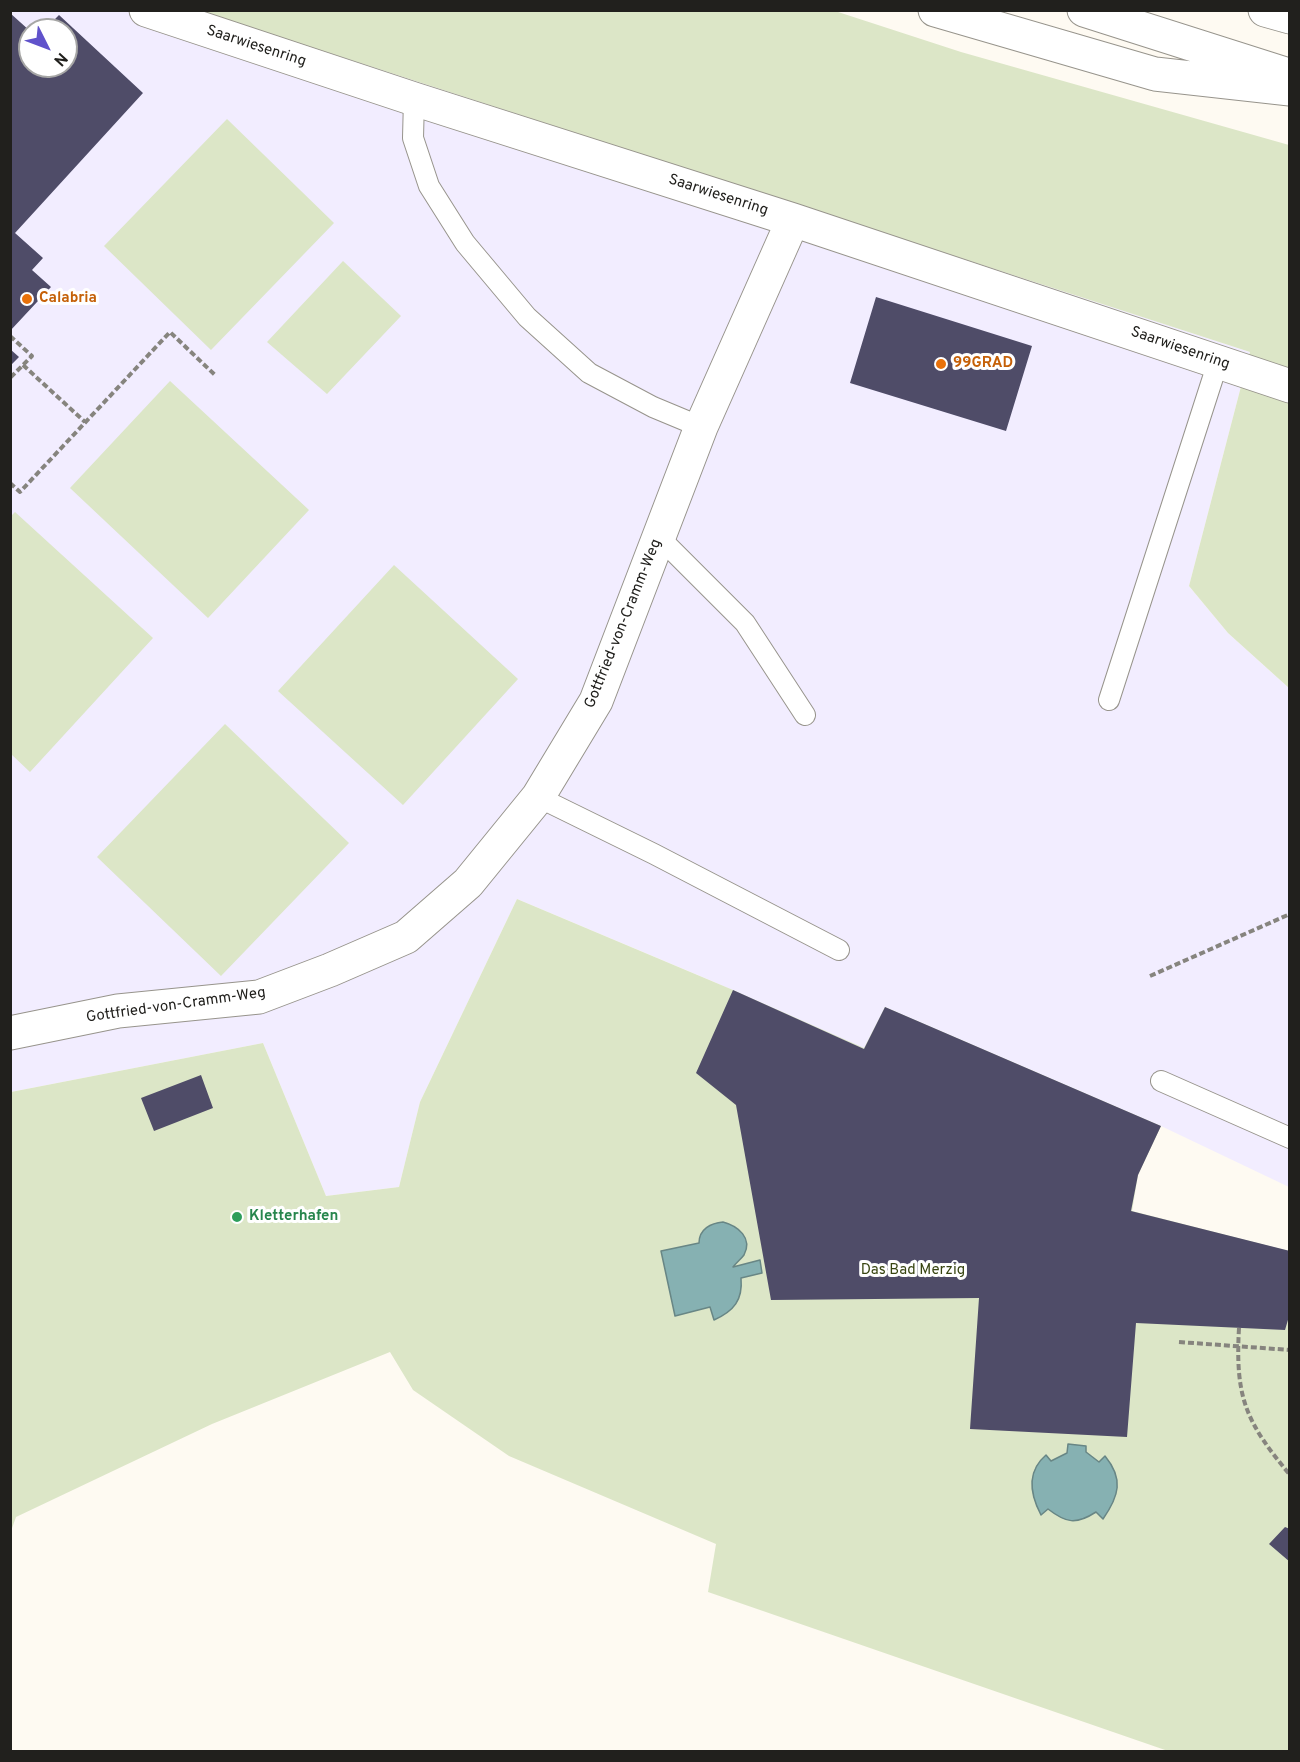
<!DOCTYPE html>
<html>
<head>
<meta charset="utf-8">
<style>
	body { margin:0 }
	#map { position:relative; width:1300px; height:1762px; overflow:hidden; background:#fefaf2; font-family:Overpass,sans-serif }
	canvas { display:block }
	.frame { position:absolute; inset:0; border:12px solid #21201d; pointer-events:none }
	.north { position:absolute; left:18px; top:18px; width:60px; height:60px; box-sizing:border-box; background:#fff; border:2px solid #a6a6a5; border-radius:50%; rotate:132deg; font-size:16px; font-weight:700; line-height:24px; text-align:center; color:#21201d }
	.north::after { content:''; display:block; margin:auto; width:21px; height:27px; background:#6052cb; clip-path:polygon(50% 0,100% 100%,50% 72%,0 100%) }
</style>
</head>
<body>
<div id="map">
<canvas width="1300" height="1762"></canvas>
<div class="frame"></div>
<div class="north">N</div>
</div>
<script>
const ctx = document.querySelector('canvas').getContext('2d');
ctx.lineJoin = 'round';
function fillPath(path, color) { ctx.fillStyle = color; ctx.fill(path, 'evenodd'); }
function trace(path, color, width, dash) { ctx.strokeStyle = color; ctx.lineWidth = width; ctx.lineCap = dash ? 'butt' : 'round'; ctx.setLineDash(dash || []); ctx.stroke(path); }
function label(font, color, halo, rows, align = 'center') {
  ctx.font = font + ' Overpass,sans-serif'; ctx.lineWidth = 6; ctx.setLineDash([]); ctx.textBaseline = 'middle'; ctx.strokeStyle = halo; ctx.fillStyle = color; for (const [text, x, y, turn = 0] of rows) {
    ctx.save(); ctx.translate(x, y); ctx.rotate((+turn || 0) * Math.PI / 180); ctx.textAlign = isNaN(turn) ? turn : align; if (halo) ctx.strokeText(text, 0, 0); ctx.fillText(text, 0, 0); ctx.restore();
  }
}
fillPath(new Path2D(`
	M 10,11 L 200,11 L 1250,352 L 1189,586 L 1228,633 L 1289,688 L 1289,1187 L 1161,1126 L 885,1007 L 864,1049 L 712,981 L 517,899 L 420,1102 L 399,1187 L 326,1196 L 263,1043 L 11,1092 ZM 30,30 L 66,30 L 66,66 L 30,66 Z`), '#f2edff');
fillPath(new Path2D(`
	M 200,11 L 835,11 L 961,52 L 1289,145 L 1289,688 L 1228,633 L 1189,586 L 1250,352 Z
	M 227,119 L 334,223 L 211,350 L 104,246 Z
	M 343,261 L 401,316 L 327,394 L 267,342 Z
	M 170,381 L 309,510 L 208,618 L 70,488 Z
	M 15,512 L 153,638 L 30,772 L 11,754 L 10,517 Z
	M 394,565 L 518,679 L 403,805 L 278,691 Z
	M 225,724 L 349,843 L 221,976 L 97,857 Z
	M 517,899 L 733,990 L 864,1048 L 885,1007 L 1161,1126 L 1138,1175 L 1132,1211 L 1289,1251 L 1289,1751 L 1168,1751 L 708,1592 L 716,1544 L 509,1456 L 413,1390 L 390,1352 L 212,1424 L 16,1517 L 11,1531 L 11,1092 L 263,1043 L 326,1196 L 399,1187 L 420,1102 Z`), '#dce6c7');
const water = new Path2D(`
	M 723,1222 C 738,1226 753,1238 744,1255 C 741,1259 736,1263 733,1267 L 760,1260 L 762,1273 L 741,1278 C 743,1300 734,1311 714,1320 L 710,1307 L 675,1316 L 661,1251 L 699,1243 C 699,1229 711,1223 723,1222 Z
	M 1068,1444 L 1086,1446 L 1086,1452 L 1099,1462 L 1105,1456 C 1124,1479 1119,1496 1103,1519 L 1096,1512 C 1076,1525 1066,1523 1048,1509 L 1041,1515 C 1030,1494 1026,1472 1046,1455 L 1051,1461 L 1067,1453 Z`);
fillPath(water, '#86b1b2');
trace(water, '#688685', 1.5);
fillPath(new Path2D(`
	M 10,13 L 30,31 L 30,66 L 66,66 L 66,30 L 44,30 L 59,15 L 143,93 L 15,233 L 43,258 L 32,270 L 51,287 L 10,331 Z
	M 876,297 L 1032,346 L 1006,431 L 850,383 Z
	M 10,349 L 19,357 L 10,366 Z
	M 733,990 L 864,1049 L 885,1007 L 1161,1126 L 1138,1175 L 1131,1211 L 1290,1251 L 1290,1313 L 1285,1330 L 1136,1323 L 1127,1437 L 970,1429 L 979,1298 L 771,1300 L 736,1105 L 696,1073 Z
	M 201,1075 L 213,1108 L 154,1131 L 141,1098 Z
	M 1285,1527 L 1290,1529 L 1290,1562 L 1269,1544 Z`), '#4f4c68');
const service = new Path2D(`
	M 414,99 L 413,138 L 429,186 L 465,243 L 527,317 L 589,373 L 653,407 L 701,427
	M 659,537 L 745,623 L 805,715
	M 1109,700 L 1218,362
	M 538,797 L 654,854 L 839,950
	M 1161,1081 L 1290,1138`);
const minor = new Path2D(`
	M 146,10 L 414,99 L 793,220 L 1290,386
	M 10,1033 L 118,1011 L 259,997 L 330,970 L 406,937 L 468,883 L 538,797 L 596,701 L 701,427 L 793,220`);
const motorway = new Path2D(`
	M 935,10 L 1155,74 L 1290,89
	M 1084,10 L 1285,74
	M 1265,10 L 1290,17`);
trace(service, '#97948c', 22);
trace(minor, '#97948c', 35);
trace(motorway, '#97948c', 35);
trace(new Path2D(`
	M 10,336 L 32,356 L 10,378
	M 23,365 L 85,422
	M 10,483 L 20,492 L 170,332 L 215,375
	M 1150,976 L 1290,914
	M 1239,1328 C 1235,1398 1246,1422 1290,1475
	M 1179,1342 L 1290,1350`), '#86847e', 4, [6, 3]);
trace(service, '#fff', 20);
trace(minor, '#fff', 33);
trace(motorway, '#fff', 33);
for (const [x, y, r, color] of [
	[27,299,6,"#e8710a"],
	[941,364,6,"#e8710a"],
	[237,1217,6,"#2e9e5b"]
]) { const dot = new Path2D(); dot.arc(x, y, r, 0, 2 * Math.PI); ctx.fillStyle = color; ctx.fill(dot); trace(dot, '#fff', 2); }
label('15px', '#21201d', '#fff', [
	["Saarwiesenring",256,47,18],
	["Saarwiesenring",718,196,18],
	["Saarwiesenring",1180,349,19],
	["Gottfried-von-Cramm-Weg",624,624,-68],
	["Gottfried-von-Cramm-Weg",176,1006,-8]
]);
label('bold 15px', '#c56008', '#fff', [
	["Calabria",39,299],
	["99GRAD",953,364]
], 'left');
label('bold 15px', '#27864d', '#fff', [
	["Kletterhafen",249,1217]
], 'left');
label('15px', '#384511', '#fff', [
	["Das Bad Merzig",913,1271]
]);
</script>
</body>
</html>
